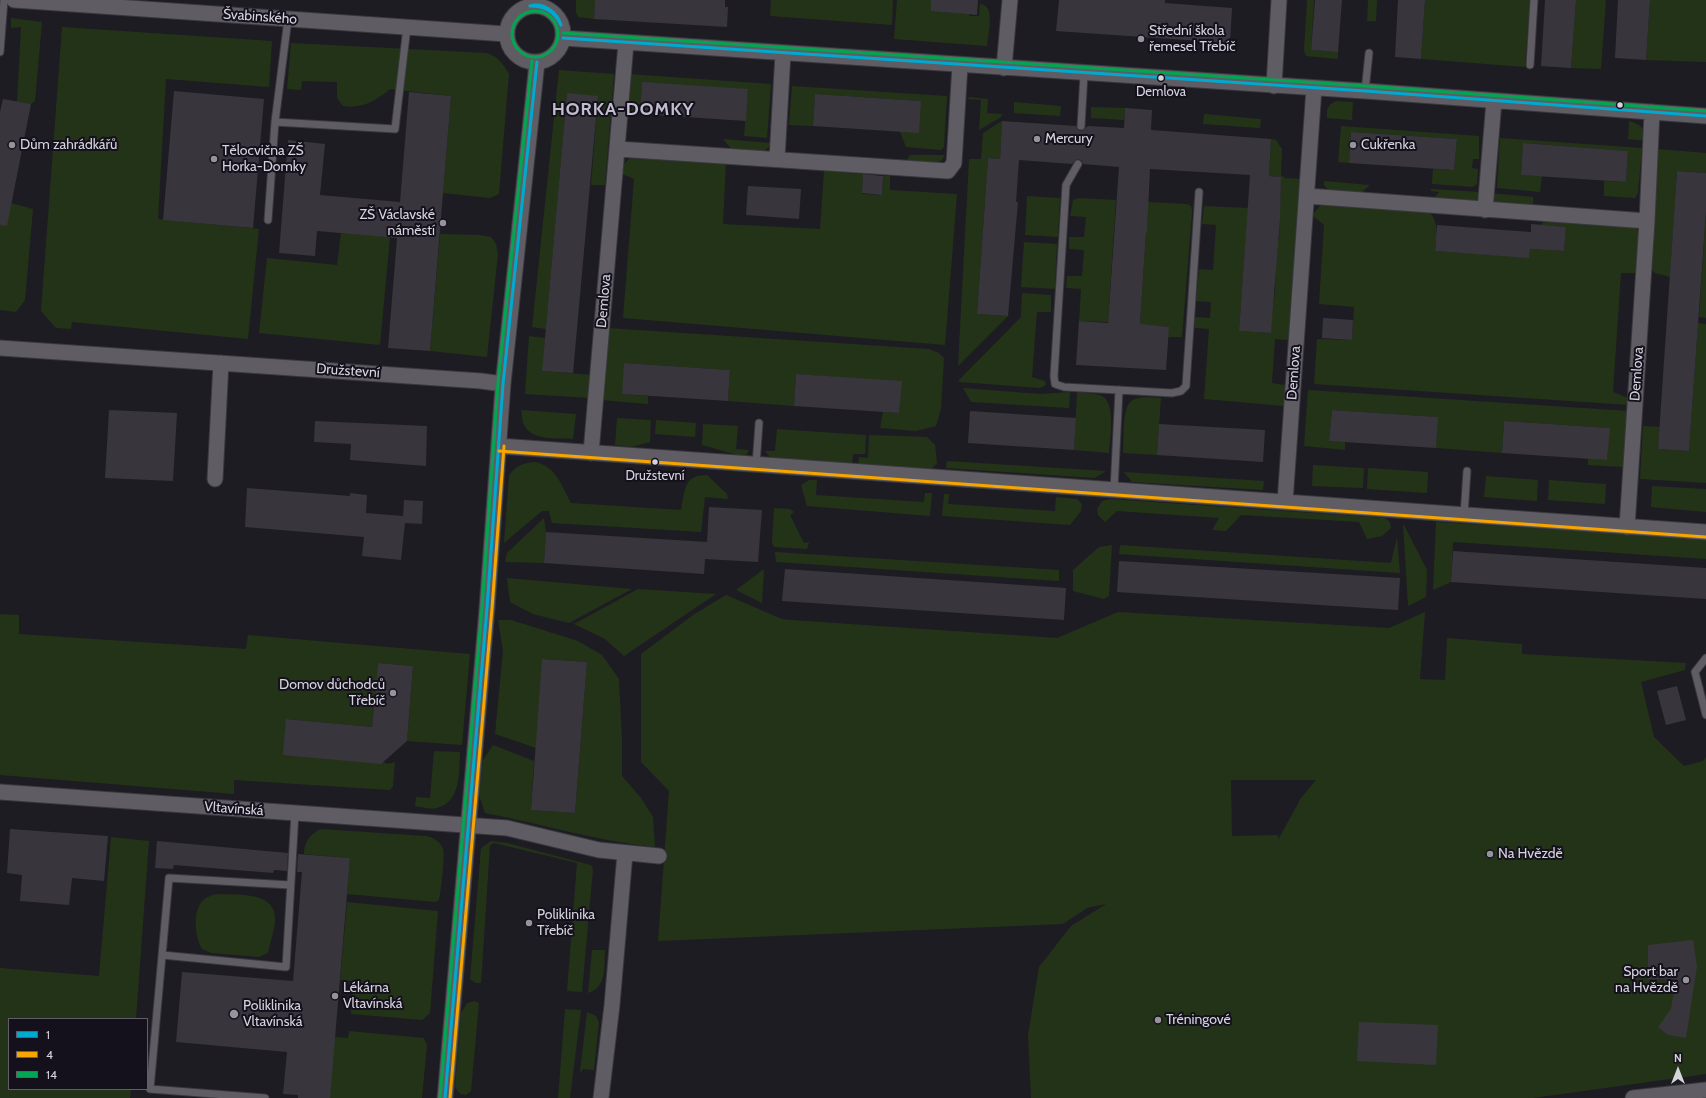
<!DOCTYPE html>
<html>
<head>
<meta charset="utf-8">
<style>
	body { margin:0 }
	#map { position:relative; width:1706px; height:1098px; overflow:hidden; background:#1e1c23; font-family:Cabin,sans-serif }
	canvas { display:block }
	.legend { position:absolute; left:8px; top:1018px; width:140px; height:72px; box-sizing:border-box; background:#14101c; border:1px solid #615e69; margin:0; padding:5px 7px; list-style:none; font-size:12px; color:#d5d3dc }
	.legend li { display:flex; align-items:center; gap:8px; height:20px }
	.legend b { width:20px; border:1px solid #615e69 }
	.north { position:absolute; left:1658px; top:1050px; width:40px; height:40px; -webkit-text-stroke:3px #14101c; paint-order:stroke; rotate:0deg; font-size:11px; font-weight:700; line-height:16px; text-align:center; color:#d5d3dc }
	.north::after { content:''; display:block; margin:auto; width:14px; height:18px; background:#d5d3dc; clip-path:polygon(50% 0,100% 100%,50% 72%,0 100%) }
</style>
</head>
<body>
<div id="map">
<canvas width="1706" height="1098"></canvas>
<ul class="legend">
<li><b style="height:5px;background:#00a9ce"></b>1</li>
<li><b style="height:5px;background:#f7a600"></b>4</li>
<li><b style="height:5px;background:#00a651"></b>14</li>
</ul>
<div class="north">N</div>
</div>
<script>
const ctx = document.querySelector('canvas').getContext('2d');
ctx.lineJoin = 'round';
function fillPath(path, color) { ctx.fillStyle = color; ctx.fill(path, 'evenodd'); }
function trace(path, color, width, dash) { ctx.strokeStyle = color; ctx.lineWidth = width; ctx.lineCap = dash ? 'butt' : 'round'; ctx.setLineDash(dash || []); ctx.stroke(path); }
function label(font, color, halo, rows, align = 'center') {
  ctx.font = font + ' Cabin,sans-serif'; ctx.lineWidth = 4; ctx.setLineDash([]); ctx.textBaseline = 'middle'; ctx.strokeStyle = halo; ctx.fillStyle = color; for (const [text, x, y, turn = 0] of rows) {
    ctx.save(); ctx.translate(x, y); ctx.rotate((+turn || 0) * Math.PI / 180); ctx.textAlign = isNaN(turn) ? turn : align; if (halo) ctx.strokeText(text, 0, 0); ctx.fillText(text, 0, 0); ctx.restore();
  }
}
fillPath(new Path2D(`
	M 576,0 L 595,0 L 594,19 L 578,17 L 576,12 Z
	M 771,0 L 893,0 L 892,25 L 770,16 Z
	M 897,0 L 943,0 L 943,12 L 969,14 L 969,16 L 979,16 L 980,4 C 996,5 988,35 987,46 L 894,39 Z
	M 1307,0 L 1314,0 L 1311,50 L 1338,52 L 1338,59 L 1306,56 L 1304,50 Z
	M 1368,0 L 1377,0 L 1376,21 L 1367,21 Z
	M 1425,0 L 1530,0 L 1525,67 L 1421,59 Z
	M 1576,0 L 1606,0 L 1601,69 L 1571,68 Z
	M 1650,0 L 1706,0 L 1706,62 L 1646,60 Z
	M 11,18 L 42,22 L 35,101 L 31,104 L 17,102 L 21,27 L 11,28 Z
	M 62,27 L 272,41 L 269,87 L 166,79 L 158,219 L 259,229 L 248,339 L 72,322 L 71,329 L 56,328 L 41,311 Z
	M 291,43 L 487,53 C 497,56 504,65 509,74 L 499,194 L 490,198 L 443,193 L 451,96 L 390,89 C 376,101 362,109 343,106 L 337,98 L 337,82 L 302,81 L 301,90 L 287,89 Z
	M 559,70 L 614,74 L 605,185 L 591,185 L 598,97 L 567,94 L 546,329 L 532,327 Z
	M 629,74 L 771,84 L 767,138 L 744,136 L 748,90 L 642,83 L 640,114 L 625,113 Z
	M 792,86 L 947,96 L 944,147 L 941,150 L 906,147 L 900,132 L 920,101 L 815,94 L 813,126 L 789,125 Z
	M 969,97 L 988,99 L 987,113 L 1002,114 L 1001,117 L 979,130 L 981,100 L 968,99 Z
	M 1336,101 L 1353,102 L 1352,120 L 1327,118 C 1326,109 1328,105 1336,101 Z
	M 1014,102 L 1061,106 L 1060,116 L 1014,113 Z
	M 1091,107 L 1125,108 L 1124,120 L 1091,118 Z
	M 1204,114 L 1261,119 L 1260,128 L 1203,124 Z
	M 1002,121 L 1000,159 L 988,158 L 977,314 L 1008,316 L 958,366 L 969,159 L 981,159 L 983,133 Z
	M 1629,121 C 1641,124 1645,129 1647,141 L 1628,139 Z
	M 1341,126 L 1479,136 L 1479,159 L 1473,159 L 1472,168 L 1478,169 L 1477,184 L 1473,187 L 1432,184 L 1433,169 L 1454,170 L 1457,139 L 1351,132 L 1349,163 L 1338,162 Z
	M 1500,138 L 1642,148 L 1638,193 L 1635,198 L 1604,196 L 1604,181 L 1626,182 L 1628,151 L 1523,143 L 1521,175 L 1542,176 L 1540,192 L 1497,188 Z
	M 723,139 L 771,143 C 765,157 746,152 733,151 Z
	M 1271,139 L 1276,140 L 1282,149 L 1281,175 L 1285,178 L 1300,179 L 1288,340 L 1275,339 L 1272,383 L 1285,385 L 1284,406 L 1204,399 L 1209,329 L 1195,328 L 1195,317 L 1210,318 L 1211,302 L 1196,301 L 1199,269 L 1213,270 L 1216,225 L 1202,224 L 1204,206 L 1248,208 L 1239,331 L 1270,333 L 1275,291 L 1277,240 L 1279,240 L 1281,177 L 1269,176 Z
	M 1657,149 L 1706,153 L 1706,173 L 1677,171 L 1670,277 L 1655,273 L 1650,268 Z
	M 910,155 L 945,155 C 938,170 917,164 904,164 Z
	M 635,156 L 726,161 L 723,224 L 820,229 L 824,171 L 863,174 L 862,194 L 882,195 L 883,176 L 890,176 L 890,190 L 957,194 L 945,345 L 623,318 L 634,179 L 620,173 C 622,164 627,160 635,156 Z
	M 1324,181 L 1370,185 L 1358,195 L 1330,192 L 1324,185 Z
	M 1431,189 L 1481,192 L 1477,200 L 1470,203 L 1431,201 L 1439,192 L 1431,191 Z
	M 1491,193 L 1533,197 L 1533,205 L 1530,207 L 1494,203 Z
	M 1027,196 L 1060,198 L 1058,237 L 1025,235 Z
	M 1079,198 L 1116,200 L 1108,322 L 1079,321 L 1081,289 L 1066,288 L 1067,276 L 1082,276 L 1084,250 L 1069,249 L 1069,237 L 1084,237 L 1086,217 L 1070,216 L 1073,200 Z
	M 0,200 L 33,209 L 25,300 L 16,312 L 0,310 Z
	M 1148,202 L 1187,204 L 1191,206 L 1192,212 L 1182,337 L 1168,337 L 1168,327 L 1140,325 L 1146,232 L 1147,231 Z
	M 1327,204 L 1428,211 C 1440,222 1436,236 1435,251 L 1529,257 L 1530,249 L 1564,251 L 1566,227 L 1541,225 L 1545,219 L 1628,224 L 1638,230 L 1641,240 L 1638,273 L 1621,273 L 1613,392 L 1629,398 L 1629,405 L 1314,384 L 1317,339 L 1352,340 L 1354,307 L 1319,304 L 1324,225 L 1312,215 L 1321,205 Z
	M 1706,211 L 1706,318 L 1699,317 Z
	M 341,233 L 390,237 L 380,345 L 259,333 L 267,258 L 337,265 Z
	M 440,234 L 480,235 L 491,237 L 496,244 L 498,254 L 487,357 L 430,351 Z
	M 1024,242 L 1057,244 L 1055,289 L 1021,287 Z
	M 1022,293 L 1051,295 L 1051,312 L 1037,312 L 1032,377 L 1045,381 L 1046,385 L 1040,388 L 960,382 L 958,381 L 1021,317 Z
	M 1698,323 L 1706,324 L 1706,483 L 1640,479 L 1643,426 L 1660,427 L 1658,449 L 1689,451 Z
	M 607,328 L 929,349 L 939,353 L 944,358 L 941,409 L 936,426 L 916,431 L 880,428 L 883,412 L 899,413 L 901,382 L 796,374 L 794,406 L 728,401 L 730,370 L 625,363 L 622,394 L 648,396 L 648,404 L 601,400 Z
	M 529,336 L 545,338 L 543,371 L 592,375 L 590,398 L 525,394 Z
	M 963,388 L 1040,394 L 1070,392 L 1069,408 L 971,402 Z
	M 1308,390 L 1629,411 L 1624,467 L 1588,465 L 1588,458 L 1607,460 L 1609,428 L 1504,421 L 1502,453 L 1436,448 L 1437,417 L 1332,410 L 1329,441 L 1345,442 L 1345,450 L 1304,446 Z
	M 1077,392 C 1084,393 1095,393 1102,396 C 1116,402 1110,440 1109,453 L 1074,450 Z
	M 1145,397 L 1161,398 L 1157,455 L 1123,453 C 1124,441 1122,411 1130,402 C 1134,398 1140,398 1145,397 Z
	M 521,410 L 576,414 L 573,439 C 558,438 532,441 524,425 C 522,421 522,415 521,410 Z
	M 617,418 L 651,420 L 650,442 L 632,447 L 615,445 Z
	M 656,420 L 696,423 L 695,437 L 655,434 Z
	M 703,424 L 738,426 L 736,449 L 749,450 L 747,454 L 741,456 L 702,445 Z
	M 777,429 L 866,435 L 865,454 L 853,454 L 852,464 L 775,459 L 769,456 L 765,451 L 775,451 Z
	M 869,435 L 927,437 L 935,445 L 937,463 L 931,469 L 858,465 L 859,457 L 868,458 Z
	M 947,461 L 1106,471 L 1095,478 L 946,468 Z
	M 535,462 C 557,467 561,485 571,503 L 681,510 C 685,491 683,475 707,475 L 727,494 L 728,499 L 705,497 L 701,532 L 552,523 L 549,511 L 542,511 L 504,543 L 509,475 C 517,465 523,463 535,462 Z
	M 1313,465 L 1364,468 L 1363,488 L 1312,486 Z
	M 1368,468 L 1428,472 L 1427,493 L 1367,489 Z
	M 1124,472 L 1264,481 L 1263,490 L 1132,482 Z
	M 1486,476 L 1538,480 L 1537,501 L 1484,497 Z
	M 809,480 L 817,480 L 816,495 L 924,502 L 925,493 L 932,493 L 930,516 L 807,506 L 801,485 Z
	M 1549,480 L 1606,484 L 1605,504 L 1548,500 Z
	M 1652,486 L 1706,489 L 1706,512 L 1651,507 Z
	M 944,494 L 949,494 L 948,504 L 1055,511 L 1056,497 L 1077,499 L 1082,504 L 1081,511 L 1070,525 L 942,516 Z
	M 1110,499 L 1385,518 L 1390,522 L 1391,528 L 1382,536 L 1367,539 L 1359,522 L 1241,515 L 1226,531 L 1212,530 L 1219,518 L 1117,511 L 1105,522 L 1098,515 L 1097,509 L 1102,501 Z
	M 774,508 L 790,509 L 794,512 L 790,515 L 804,543 L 809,542 L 807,549 L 774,547 L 772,543 Z
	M 544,518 L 546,532 L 544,563 L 505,562 L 507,553 Z
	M 1436,522 L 1706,539 L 1706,559 L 1453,542 L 1451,582 L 1433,590 Z
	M 1403,523 L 1427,570 L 1426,597 L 1408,606 Z
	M 1397,537 L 1400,573 L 1119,554 L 1120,545 L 1391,563 Z
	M 1112,545 L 1109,596 L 1104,599 L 1073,591 L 1073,570 L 1099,547 Z
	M 775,552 L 1059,570 L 1059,581 L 776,562 Z
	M 764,569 L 762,603 L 736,590 Z
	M 507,578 L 632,589 L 569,623 L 533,614 L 510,602 Z
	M 638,589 L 716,594 L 624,656 L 605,639 L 574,624 Z
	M 726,595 L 782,619 L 791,620 L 1057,638 L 1118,612 L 1389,628 L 1425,612 L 1420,679 L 1445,680 L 1447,638 L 1522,644 L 1522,654 L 1686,663 L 1685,670 L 1641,682 L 1654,737 L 1684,766 L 1703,761 L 1706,757 L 1706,1074 L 1533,1098 L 1031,1098 L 1028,1035 L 1039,967 L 1071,926 L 1106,904 L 1087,908 L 1063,924 L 658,941 L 669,791 L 641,762 L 641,654 L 693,615 ZM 1231,780 L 1316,780 L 1301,798 L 1278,840 L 1278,835 L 1232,836 Z
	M 0,614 L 19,615 L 19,634 L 246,649 L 248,635 L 470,654 L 462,745 L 407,741 L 413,666 L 378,663 L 372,727 L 286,719 L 388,764 L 395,762 L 393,786 L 390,790 L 234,780 L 234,794 L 0,775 Z
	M 498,620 L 511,620 L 578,641 L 602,655 L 619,679 L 622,740 L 622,776 L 641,798 L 653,817 L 655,847 C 597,841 542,824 485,813 L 479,795 L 483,760 L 493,745 L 534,761 L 531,810 L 575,813 L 587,662 L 543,659 L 536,748 L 495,734 L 503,650 Z
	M 434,751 L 460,752 C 459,772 461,802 437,808 C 431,810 421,807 415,806 L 416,797 L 430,798 Z
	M 321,829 L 426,836 C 433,837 440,841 443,849 C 445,857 441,891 439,900 L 436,902 L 347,894 L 350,858 L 304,854 C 304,842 310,834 321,829 Z
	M 111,837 L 149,841 L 136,1019 L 9,1019 L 9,1089 L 131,1089 L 130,1098 L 0,1098 L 0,968 L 99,976 Z
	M 491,841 L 507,843 L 591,865 L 593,869 L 582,992 L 567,991 L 577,863 L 494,843 L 490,845 L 481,983 L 476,983 L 470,979 L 481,848 Z
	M 216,894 C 234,895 273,891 275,916 C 276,927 270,942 268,953 L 259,957 L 211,953 L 202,949 C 195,937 193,917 200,904 C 203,898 210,896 216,894 Z
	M 347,902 L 438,911 L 430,1013 L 422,1020 L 351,1014 L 353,981 L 340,980 Z
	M 592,950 L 605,950 C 604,966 607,988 588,993 Z
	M 475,1001 L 479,1003 L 471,1091 L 466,1095 L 460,1094 L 455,1087 L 461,1013 L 467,1003 Z
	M 565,1009 L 581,1010 L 570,1098 L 558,1098 Z
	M 587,1012 L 596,1016 L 599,1022 L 594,1070 L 583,1069 L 582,1071 L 580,1072 Z
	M 349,1031 L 424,1038 L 427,1045 L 422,1098 L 314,1098 L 335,1037 L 348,1038 Z`), '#233318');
fillPath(new Path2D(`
	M 595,0 L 725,0 L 725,7 L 728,7 L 727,27 L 594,19 Z
	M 931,0 L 978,0 L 977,15 L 931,11 Z
	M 1059,0 L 1165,0 L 1165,3 L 1232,8 L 1230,43 L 1056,31 Z
	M 1315,0 L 1342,0 L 1338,52 L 1311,50 Z
	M 1398,0 L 1425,0 L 1421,59 L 1395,57 Z
	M 1545,0 L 1576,0 L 1571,68 L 1541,66 Z
	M 1618,0 L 1650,0 L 1646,60 L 1615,58 Z
	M 642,82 L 748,89 L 746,121 L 640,114 Z
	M 174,91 L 264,99 L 253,228 L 163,220 Z
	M 409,92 L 451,96 L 430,351 L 388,348 L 397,238 L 317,231 L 315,256 L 279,253 L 288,140 L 325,144 L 320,195 L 400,202 Z
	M 567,93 L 598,96 L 573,373 L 542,371 Z
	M 815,94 L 921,101 L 919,133 L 813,126 Z
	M 3,99 L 31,104 L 7,226 L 0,225 L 0,112 Z
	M 1125,108 L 1152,110 L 1151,130 L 1271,139 L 1269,176 L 1281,177 L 1280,219 L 1271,333 L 1239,331 L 1250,175 L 1150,169 L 1147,232 L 1146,232 L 1140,324 L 1169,327 L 1166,370 L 1076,365 L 1079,321 L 1108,323 L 1119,167 L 1083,164 L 1082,161 L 1078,159 L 1072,164 L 1019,160 L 1016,202 L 1018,202 L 1008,316 L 977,314 L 988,158 L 1000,159 L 1002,121 L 1076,126 L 1080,131 L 1088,126 L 1124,128 Z
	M 1351,132 L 1457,139 L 1454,170 L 1349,163 Z
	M 1523,143 L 1628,151 L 1626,182 L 1521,175 Z
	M 1677,171 L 1706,173 L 1706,211 L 1689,451 L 1658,449 Z
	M 863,174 L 883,176 L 882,195 L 862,193 Z
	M 748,186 L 801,189 L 799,219 L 746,215 Z
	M 1531,224 L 1566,227 L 1564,251 L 1530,249 L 1529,258 L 1435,251 L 1437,225 L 1531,232 Z
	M 1323,318 L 1353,320 L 1352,340 L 1322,338 Z
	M 624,363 L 730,370 L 728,401 L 622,394 Z
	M 796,374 L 902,381 L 899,413 L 794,406 Z
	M 109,410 L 177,413 L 173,481 L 105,478 Z
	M 1332,410 L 1438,417 L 1436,448 L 1329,441 Z
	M 970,411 L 1076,418 L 1074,450 L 968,443 Z
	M 315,421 L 427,426 L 426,466 L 350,460 L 351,444 L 314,442 Z
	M 1504,421 L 1610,428 L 1607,460 L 1502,453 Z
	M 1159,424 L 1265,430 L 1263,462 L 1157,455 Z
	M 247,488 L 350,496 L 350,493 L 367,495 L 366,513 L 403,516 L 404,500 L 423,501 L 422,524 L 405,523 L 401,560 L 362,556 L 364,537 L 245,527 Z
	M 709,507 L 762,510 L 758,562 L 705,559 L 704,574 L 544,563 L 546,532 L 707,542 Z
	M 1453,551 L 1706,568 L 1706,599 L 1451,582 Z
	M 1119,561 L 1400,578 L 1398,610 L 1117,592 Z
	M 785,569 L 1066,588 L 1064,620 L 782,601 Z
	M 542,659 L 587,662 L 575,813 L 531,810 Z
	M 378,663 L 413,666 L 407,741 L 381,764 L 283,755 L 286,719 L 372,727 Z
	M 1677,686 L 1686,720 L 1666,725 L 1657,691 Z
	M 10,829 L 108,836 L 104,881 L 72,878 L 69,905 L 20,901 L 22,875 L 7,873 Z
	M 157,841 L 288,853 L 287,871 L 274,870 L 273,873 L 174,865 L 173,869 L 155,868 Z
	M 298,854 L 350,858 L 330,1098 L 298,1098 L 298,1095 L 283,1094 L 287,1052 L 176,1042 L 182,972 L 293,981 L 302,872 L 297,872 Z
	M 1693,940 L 1697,966 L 1686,1038 L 1668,1035 L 1658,1027 L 1671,1009 L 1676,979 L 1648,979 L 1648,945 Z
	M 1359,1022 L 1438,1025 L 1436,1065 L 1357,1061 Z`), '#38363c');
const service = new Path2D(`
	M 288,19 L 275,122 L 395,129 L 407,27
	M 0,52 L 4,0
	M 1530,65 L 1534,0
	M 1365,91 L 1369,53
	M 1081,126 L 1084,74
	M 1078,164 L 1066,185 L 1054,376 L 1055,384 L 1064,387 L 1172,393 L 1181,391 L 1186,386 L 1199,192
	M 268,220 L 275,122
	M 756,465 L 759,423
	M 1114,490 L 1119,390
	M 1464,515 L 1467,471
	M 1706,658 L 1695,672 L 1706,715
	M 162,955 L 286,967 L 295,813
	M 265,1098 L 150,1089 L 169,878 L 290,885`);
const minor = new Path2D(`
	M 14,0 L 506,34
	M507 34a28 28 0 1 1 56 0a28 28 0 1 1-56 0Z
	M 563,38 L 1365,91 L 1706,116
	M 1004,68 L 1010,0
	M 1274,86 L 1279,0
	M 618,149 L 948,171 L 954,163 L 960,65
	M 777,159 L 783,53
	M 1307,196 L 1647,221
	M 1485,210 L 1494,101
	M 0,348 L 481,381 L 503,384
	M 499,446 L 1706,532
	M 591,453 L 626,43
	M 215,479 L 221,363
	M 1285,502 L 1314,88
	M 1627,527 L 1647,221 L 1652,112
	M 0,792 L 507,828 L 599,850 L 659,856
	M 445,1098 L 487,608 L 503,384 L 537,62
	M 601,1098 L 612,1005 L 625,853
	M 1633,1098 L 1706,1090`);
trace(service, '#39383e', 9);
trace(minor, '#39383e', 17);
trace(service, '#5f5d63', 7);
trace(minor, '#5f5d63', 15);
trace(new Path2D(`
	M 530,6 C 545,6 554,11 561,25
	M 530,6 C 543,2 557,12 561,25
	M 563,38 L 1365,91 L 1706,116
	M 445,1098 L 487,608 L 503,384 L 537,62`), '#00a9ce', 3);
trace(new Path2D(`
	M 499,451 L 1706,537
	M 450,1098 L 492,608 L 504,446`), '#f7a600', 3);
trace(new Path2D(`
	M512 34a23 23 0 1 1 46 0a23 23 0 1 1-46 0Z
	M 563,33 L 1365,86 L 1706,111
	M 440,1098 L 482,608 L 498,383 L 532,61`), '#00a651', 3);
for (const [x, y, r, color] of [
	[1141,39,4,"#95939b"],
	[1161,78,3.5,"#d5d3dc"],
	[1620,105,3.5,"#d5d3dc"],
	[1037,139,4,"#95939b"],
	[12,145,4,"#95939b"],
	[1353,145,4,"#95939b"],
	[214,159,4,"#95939b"],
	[443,223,4,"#95939b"],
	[655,462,3.5,"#d5d3dc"],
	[393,693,4,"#95939b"],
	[1490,854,4,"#95939b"],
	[529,923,4,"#95939b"],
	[1686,980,4,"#95939b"],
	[335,996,4,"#95939b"],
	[234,1014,5,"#95939b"],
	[1158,1020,4,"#95939b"]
]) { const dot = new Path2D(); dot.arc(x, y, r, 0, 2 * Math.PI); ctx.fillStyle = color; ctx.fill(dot); trace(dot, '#14101c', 1.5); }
label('13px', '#d5d3dc', '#14101c', [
	["Demlova",1161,92],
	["Družstevní",655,476]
]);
label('14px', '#d5d3dc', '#14101c', [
	["Švabinského",260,17,4],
	["Demlova",604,301,-85],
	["Družstevní",348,371,4],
	["Demlova",1294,373,-86],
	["Demlova",1637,374,-86],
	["Vltavínská",234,809,4]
]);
label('14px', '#d5d3dc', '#14101c', [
	["Střední škola",1149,31],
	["řemesel Třebíč",1149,47],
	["Mercury",1045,139],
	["Dům zahrádkářů",20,145],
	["Cukřenka",1361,145],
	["Tělocvična ZŠ",222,151],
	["Horka-Domky",222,167],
	["ZŠ Václavské",435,215,"right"],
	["náměstí",435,231,"right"],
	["Domov důchodců",385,685,"right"],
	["Třebíč",385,701,"right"],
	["Na Hvězdě",1498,854],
	["Poliklinika",537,915],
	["Třebíč",537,931],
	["Sport bar",1678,972,"right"],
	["na Hvězdě",1678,988,"right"],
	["Lékárna",343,988],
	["Vltavínská",343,1004],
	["Poliklinika",243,1006],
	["Vltavínská",243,1022],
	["Tréningové",1166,1020]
], 'left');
ctx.letterSpacing = '1px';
label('bold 18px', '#c1bdce', '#14101c', [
	["HORKA-DOMKY",623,110]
]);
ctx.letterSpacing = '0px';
</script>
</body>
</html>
